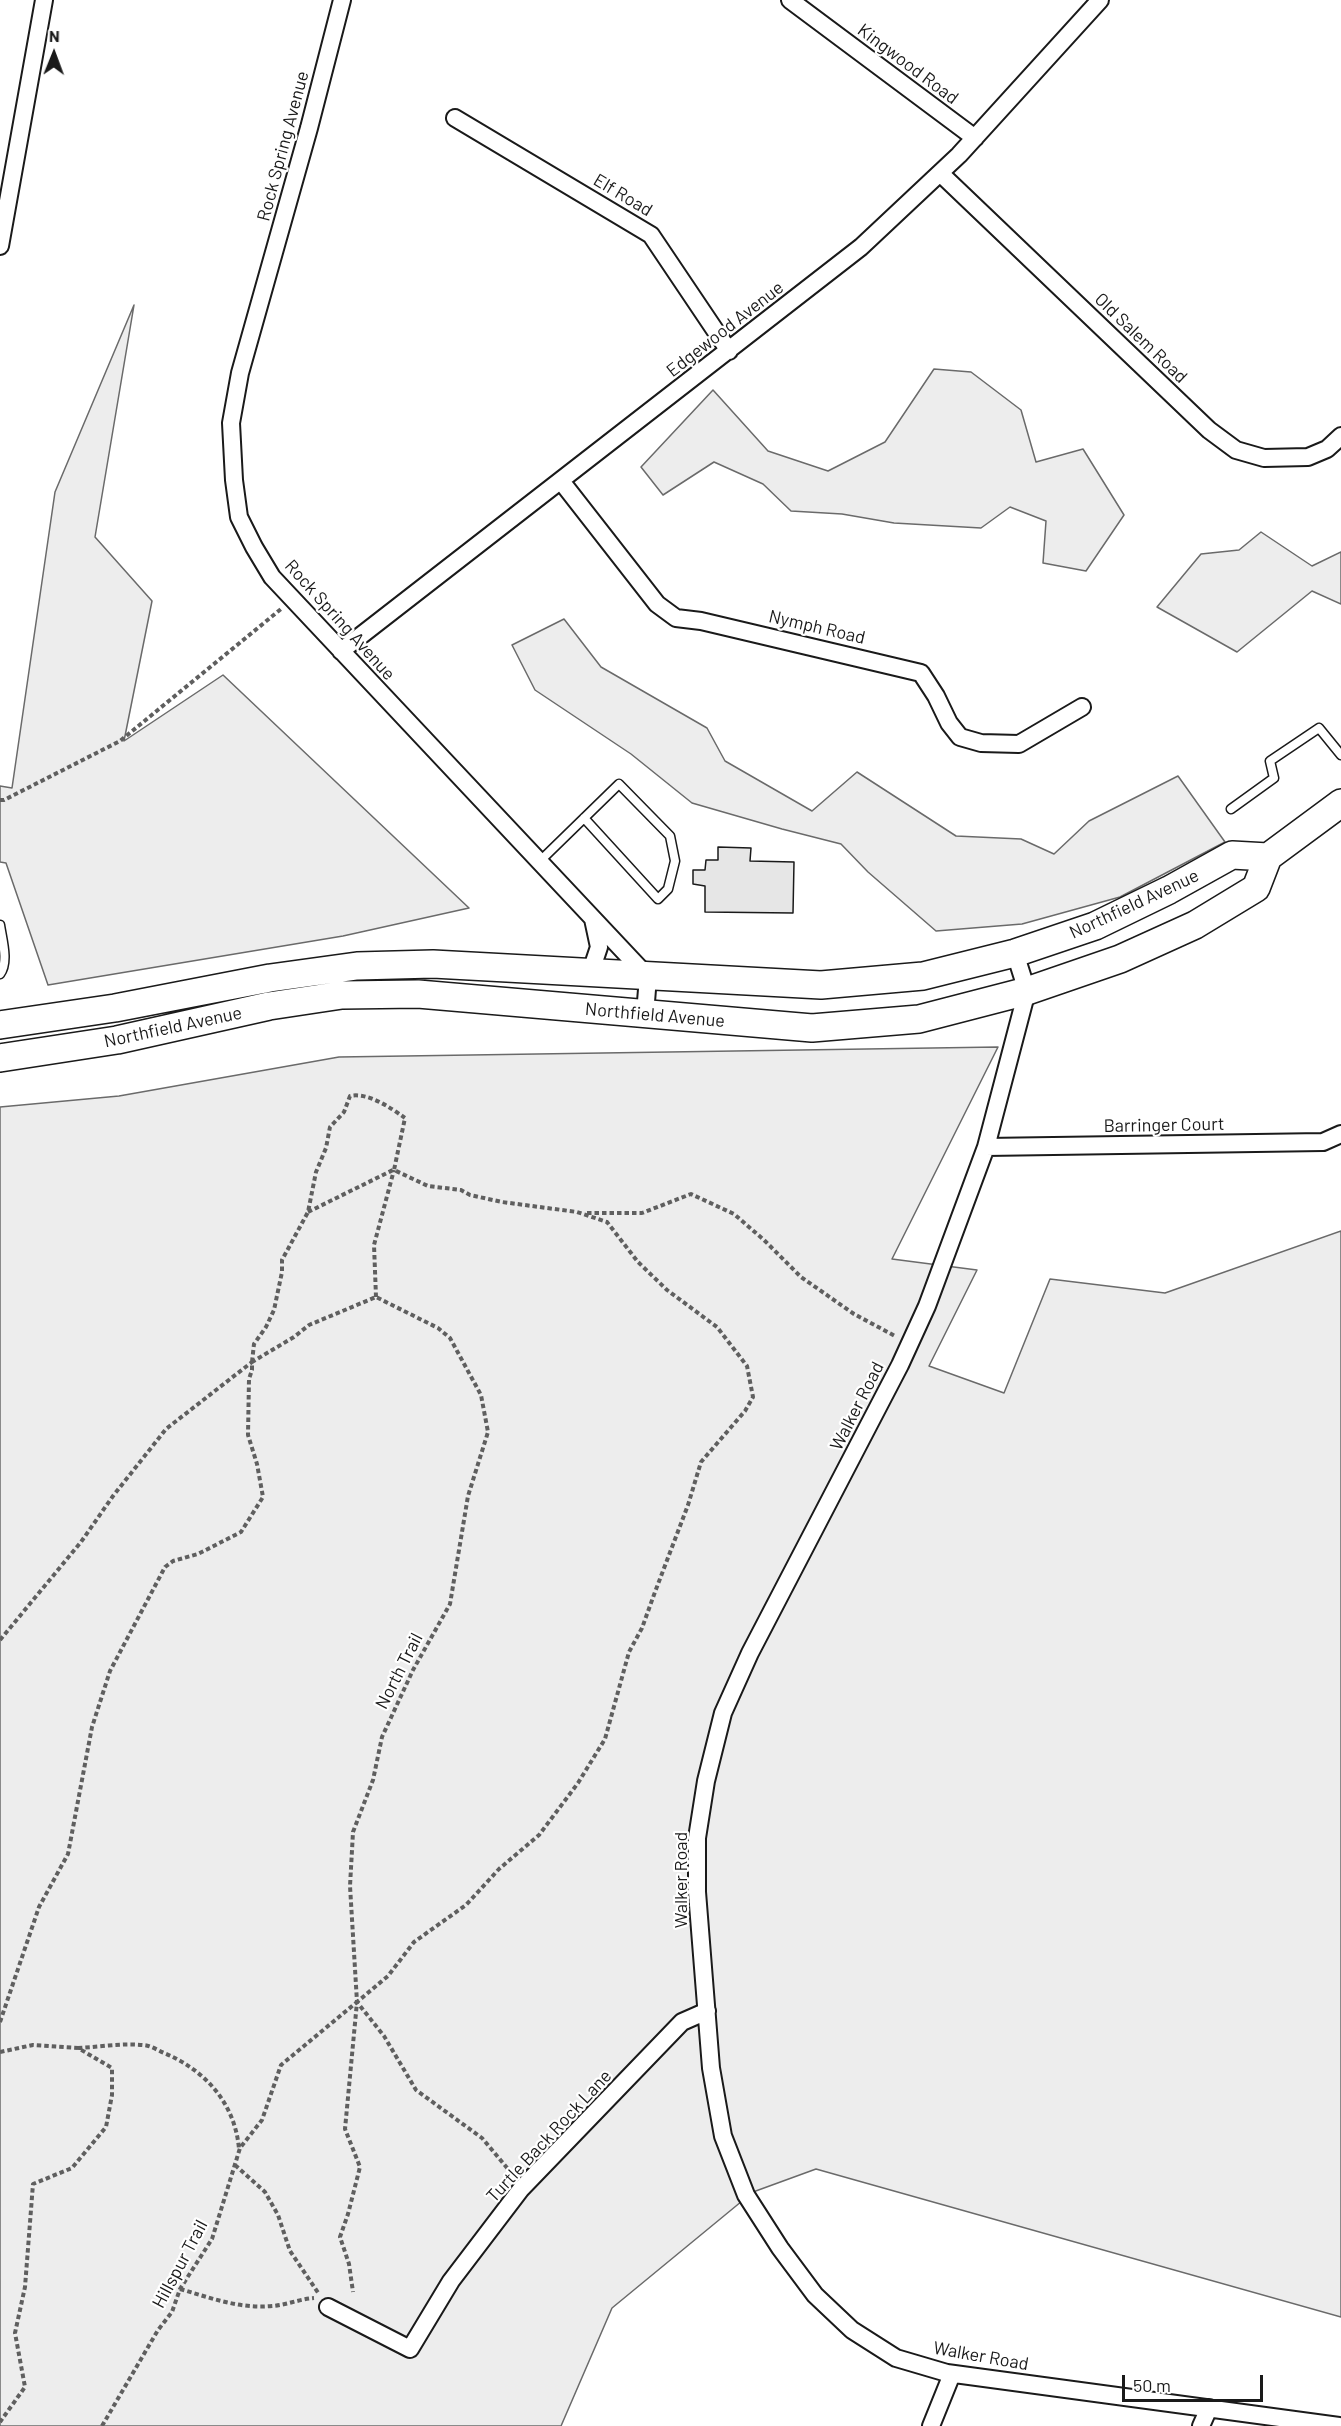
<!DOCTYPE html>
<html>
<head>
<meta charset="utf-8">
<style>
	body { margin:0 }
	#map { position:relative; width:1341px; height:2426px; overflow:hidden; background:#fff; font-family:Barlow,sans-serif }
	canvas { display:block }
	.north { position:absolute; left:24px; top:24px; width:60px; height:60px; -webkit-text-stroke:4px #fff; paint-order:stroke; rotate:1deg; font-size:16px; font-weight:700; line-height:24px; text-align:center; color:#1a1a1a }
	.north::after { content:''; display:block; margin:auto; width:21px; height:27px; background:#1a1a1a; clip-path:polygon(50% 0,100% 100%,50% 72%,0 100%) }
	.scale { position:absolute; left:1122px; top:2375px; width:141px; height:27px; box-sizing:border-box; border:3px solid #1a1a1a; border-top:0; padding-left:8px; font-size:18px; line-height:21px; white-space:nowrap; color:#1a1a1a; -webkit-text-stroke:4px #fff; paint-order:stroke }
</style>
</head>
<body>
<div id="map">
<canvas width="1341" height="2426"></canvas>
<div class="north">N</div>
<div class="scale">50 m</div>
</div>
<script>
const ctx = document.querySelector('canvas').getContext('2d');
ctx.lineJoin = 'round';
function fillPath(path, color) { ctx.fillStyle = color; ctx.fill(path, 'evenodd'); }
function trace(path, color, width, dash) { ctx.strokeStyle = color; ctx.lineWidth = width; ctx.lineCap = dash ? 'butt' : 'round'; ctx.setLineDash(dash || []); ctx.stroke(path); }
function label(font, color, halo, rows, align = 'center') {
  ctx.font = font + ' Barlow,sans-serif'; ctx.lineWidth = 4.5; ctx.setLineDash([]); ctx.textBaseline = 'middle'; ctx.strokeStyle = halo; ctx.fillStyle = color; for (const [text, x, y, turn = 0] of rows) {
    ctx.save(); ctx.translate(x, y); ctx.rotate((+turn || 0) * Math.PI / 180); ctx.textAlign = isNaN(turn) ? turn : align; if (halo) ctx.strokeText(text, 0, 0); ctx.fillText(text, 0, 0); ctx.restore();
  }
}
const built = new Path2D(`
	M 134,305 L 95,537 L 152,601 L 124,741 L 223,675 L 469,908 L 343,936 L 48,985 L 6,863 L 0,862 L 0,786 L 12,788 L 55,492 Z
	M 934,369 L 971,372 L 1021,410 L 1036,462 L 1083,449 L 1124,515 L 1086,571 L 1043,563 L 1046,521 L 1010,507 L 981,528 L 894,523 L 842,514 L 791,511 L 763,484 L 714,462 L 663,495 L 641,467 L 713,390 L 768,451 L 828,471 L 885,442 Z
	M 1261,532 L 1312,566 L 1341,552 L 1341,604 L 1312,591 L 1237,652 L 1157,607 L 1201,554 L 1239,550 Z
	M 564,619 L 601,667 L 707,728 L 725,761 L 812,811 L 857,772 L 956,836 L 1021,839 L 1054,854 L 1089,821 L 1178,776 L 1225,842 L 1120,897 L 1022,924 L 936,931 L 868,872 L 841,844 L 782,829 L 692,803 L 631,754 L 535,690 L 512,645 Z
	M 998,1047 L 892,1259 L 977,1270 L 929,1366 L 1004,1393 L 1050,1279 L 1165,1293 L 1341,1231 L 1341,2317 L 816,2169 L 753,2192 L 612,2308 L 561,2426 L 0,2426 L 0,1107 L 119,1096 L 339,1057 Z`);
fillPath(built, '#ededed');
trace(built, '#6a6a6a', 1.5);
const building = new Path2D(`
	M 718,847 L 751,848 L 750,861 L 794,862 L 793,913 L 705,912 L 705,886 L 693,884 L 693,870 L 705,870 L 706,860 L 718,860 Z`);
fillPath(building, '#e6e6e6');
trace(building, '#1a1a1a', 1.5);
const service = new Path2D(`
	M 1231,809 L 1274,778 L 1270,761 L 1319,728 L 1341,755
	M 539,862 L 619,784 L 670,836 L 675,861 L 668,889 L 658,899 L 584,818
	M 0,925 C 2,939 9,962 0,974`);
const minor = new Path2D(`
	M 342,0 L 309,128 L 240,373 L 231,423 L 234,480 L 239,517 L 254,547 L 272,577 L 648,977 L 645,1014
	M 790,0 L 975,138
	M 455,118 L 651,235 L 729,351
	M 940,173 L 1209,430 L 1236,450 L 1264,458 L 1308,457 L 1327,449 L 1341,436
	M 0,246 L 44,0
	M 561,481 L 657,604 L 676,618 L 701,621 L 921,673 L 936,696 L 949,723 L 960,737 L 981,743 L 1019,744 L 1082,707
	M 341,651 L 861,247 L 959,155 L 1100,0
	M 1015,953 L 1027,991 L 986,1147 L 927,1306 L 900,1365 L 750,1653 L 723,1713 L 706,1781 L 697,1838 L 697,1892 L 711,2068 L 723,2136 L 746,2195 L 780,2248 L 815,2295 L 852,2330 L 896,2358 L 947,2373 L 1339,2426
	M 590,974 L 599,947 L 593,919
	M 986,1147 L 1323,1142 L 1341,1134
	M 328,2307 L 410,2349 L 451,2281 L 521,2189 L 682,2022 L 707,2011
	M 931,2426 L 952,2374
	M 1201,2426 L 1209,2408`);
const primary = new Path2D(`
	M 0,1025 L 115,1008 L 270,978 L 357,966 L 433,964 L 821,985 L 923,976 L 1015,953 L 1095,926 L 1169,890 L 1232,855 L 1268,857
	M 0,1058 L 117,1040 L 269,1006 L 342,995 L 418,994 L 812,1028 L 919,1019 L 1027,991 L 1120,959 L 1195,925 L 1256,888 L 1268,857 L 1341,803`);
trace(service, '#1a1a1a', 11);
trace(minor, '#1a1a1a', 20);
trace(primary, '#1a1a1a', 30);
trace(new Path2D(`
	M 0,800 L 4,800 L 120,741 L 281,609
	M 308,1212 L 393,1170
	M 587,1213 L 642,1213 L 691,1194 L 734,1214 L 764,1240 L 801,1277 L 854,1314 L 895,1336
	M 376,1297 L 374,1245 L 394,1170
	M 252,1362 L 254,1344 L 266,1327 L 274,1310 L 282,1272 L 282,1260 L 308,1212 L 316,1172 L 326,1148 L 330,1127 L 344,1112 L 350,1096 C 368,1092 391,1108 405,1118 L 394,1170 L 428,1186 L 461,1190 L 470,1195 L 502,1202 L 577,1212 L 607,1222 L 638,1262 L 667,1290 L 717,1327 L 747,1366 L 753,1397 L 745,1411 L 701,1462 L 688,1505 L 655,1592 L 642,1628 L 629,1652 L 605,1739 L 578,1783 L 539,1835 L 499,1869 L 466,1905 L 414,1942 L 388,1976 L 357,2002 L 345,2129 L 360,2167 L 348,2214 L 340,2237 L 349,2264 L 353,2292
	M 0,1640 L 81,1542 L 113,1496 L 166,1429 L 252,1362 L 252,1363
	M 0,2022 L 39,1907 L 68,1854 L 92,1727 L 110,1671 L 165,1567 L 173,1561 L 198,1554 L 241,1532 L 263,1497 L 257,1464 L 248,1435 L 249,1379 L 252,1370 L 252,1362 L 294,1337 L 309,1325 L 376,1297 L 438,1328 L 450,1338 L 481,1395 L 488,1432 L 468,1496 L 450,1604 L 413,1670 L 382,1737 L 373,1780 L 353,1832 L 350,1886 L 357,2002 L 384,2036 L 416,2090 L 482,2138 L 513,2175
	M 78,2048 C 99,2047 122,2043 143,2045 C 150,2045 157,2050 164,2053 C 205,2070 235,2103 239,2149
	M 0,2052 L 33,2045 L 78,2048 L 112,2068 L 112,2095 L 106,2127 L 72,2168 L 33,2184 L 25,2287 L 15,2333 L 25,2387 L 0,2422
	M 235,2165 L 265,2192 L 278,2215 L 290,2251 L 319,2294
	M 180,2289 C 211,2298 240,2309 272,2306 C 286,2305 300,2299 314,2298
	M 102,2426 L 158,2330 L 172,2312 L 180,2289 L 212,2239 L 240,2148 L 262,2120 L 281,2065 L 357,2002`), '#5f5f5f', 4, [4.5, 3]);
trace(service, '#fff', 8);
trace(minor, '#fff', 16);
trace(primary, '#fff', 27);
label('18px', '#1a1a1a', '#fff', [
	["Kingwood Road",908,64,37],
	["Rock Spring Avenue",283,146,-75],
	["Elf Road",623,195,31],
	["Edgewood Avenue",725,329,-38],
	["Old Salem Road",1141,338,44],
	["Rock Spring Avenue",340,620,48],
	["Nymph Road",817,627,13],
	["Northfield Avenue",1134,904,-25],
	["Northfield Avenue",655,1015,5],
	["Northfield Avenue",173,1027,-12],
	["Barringer Court",1164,1125,-1],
	["Walker Road",857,1406,-63],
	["North Trail",399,1671,-63],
	["Walker Road",681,1880,-90],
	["Turtle Back Rock Lane",549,2136,-47],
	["Hillspur Trail",180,2264,-62],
	["Walker Road",981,2356,10]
]);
</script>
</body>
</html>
